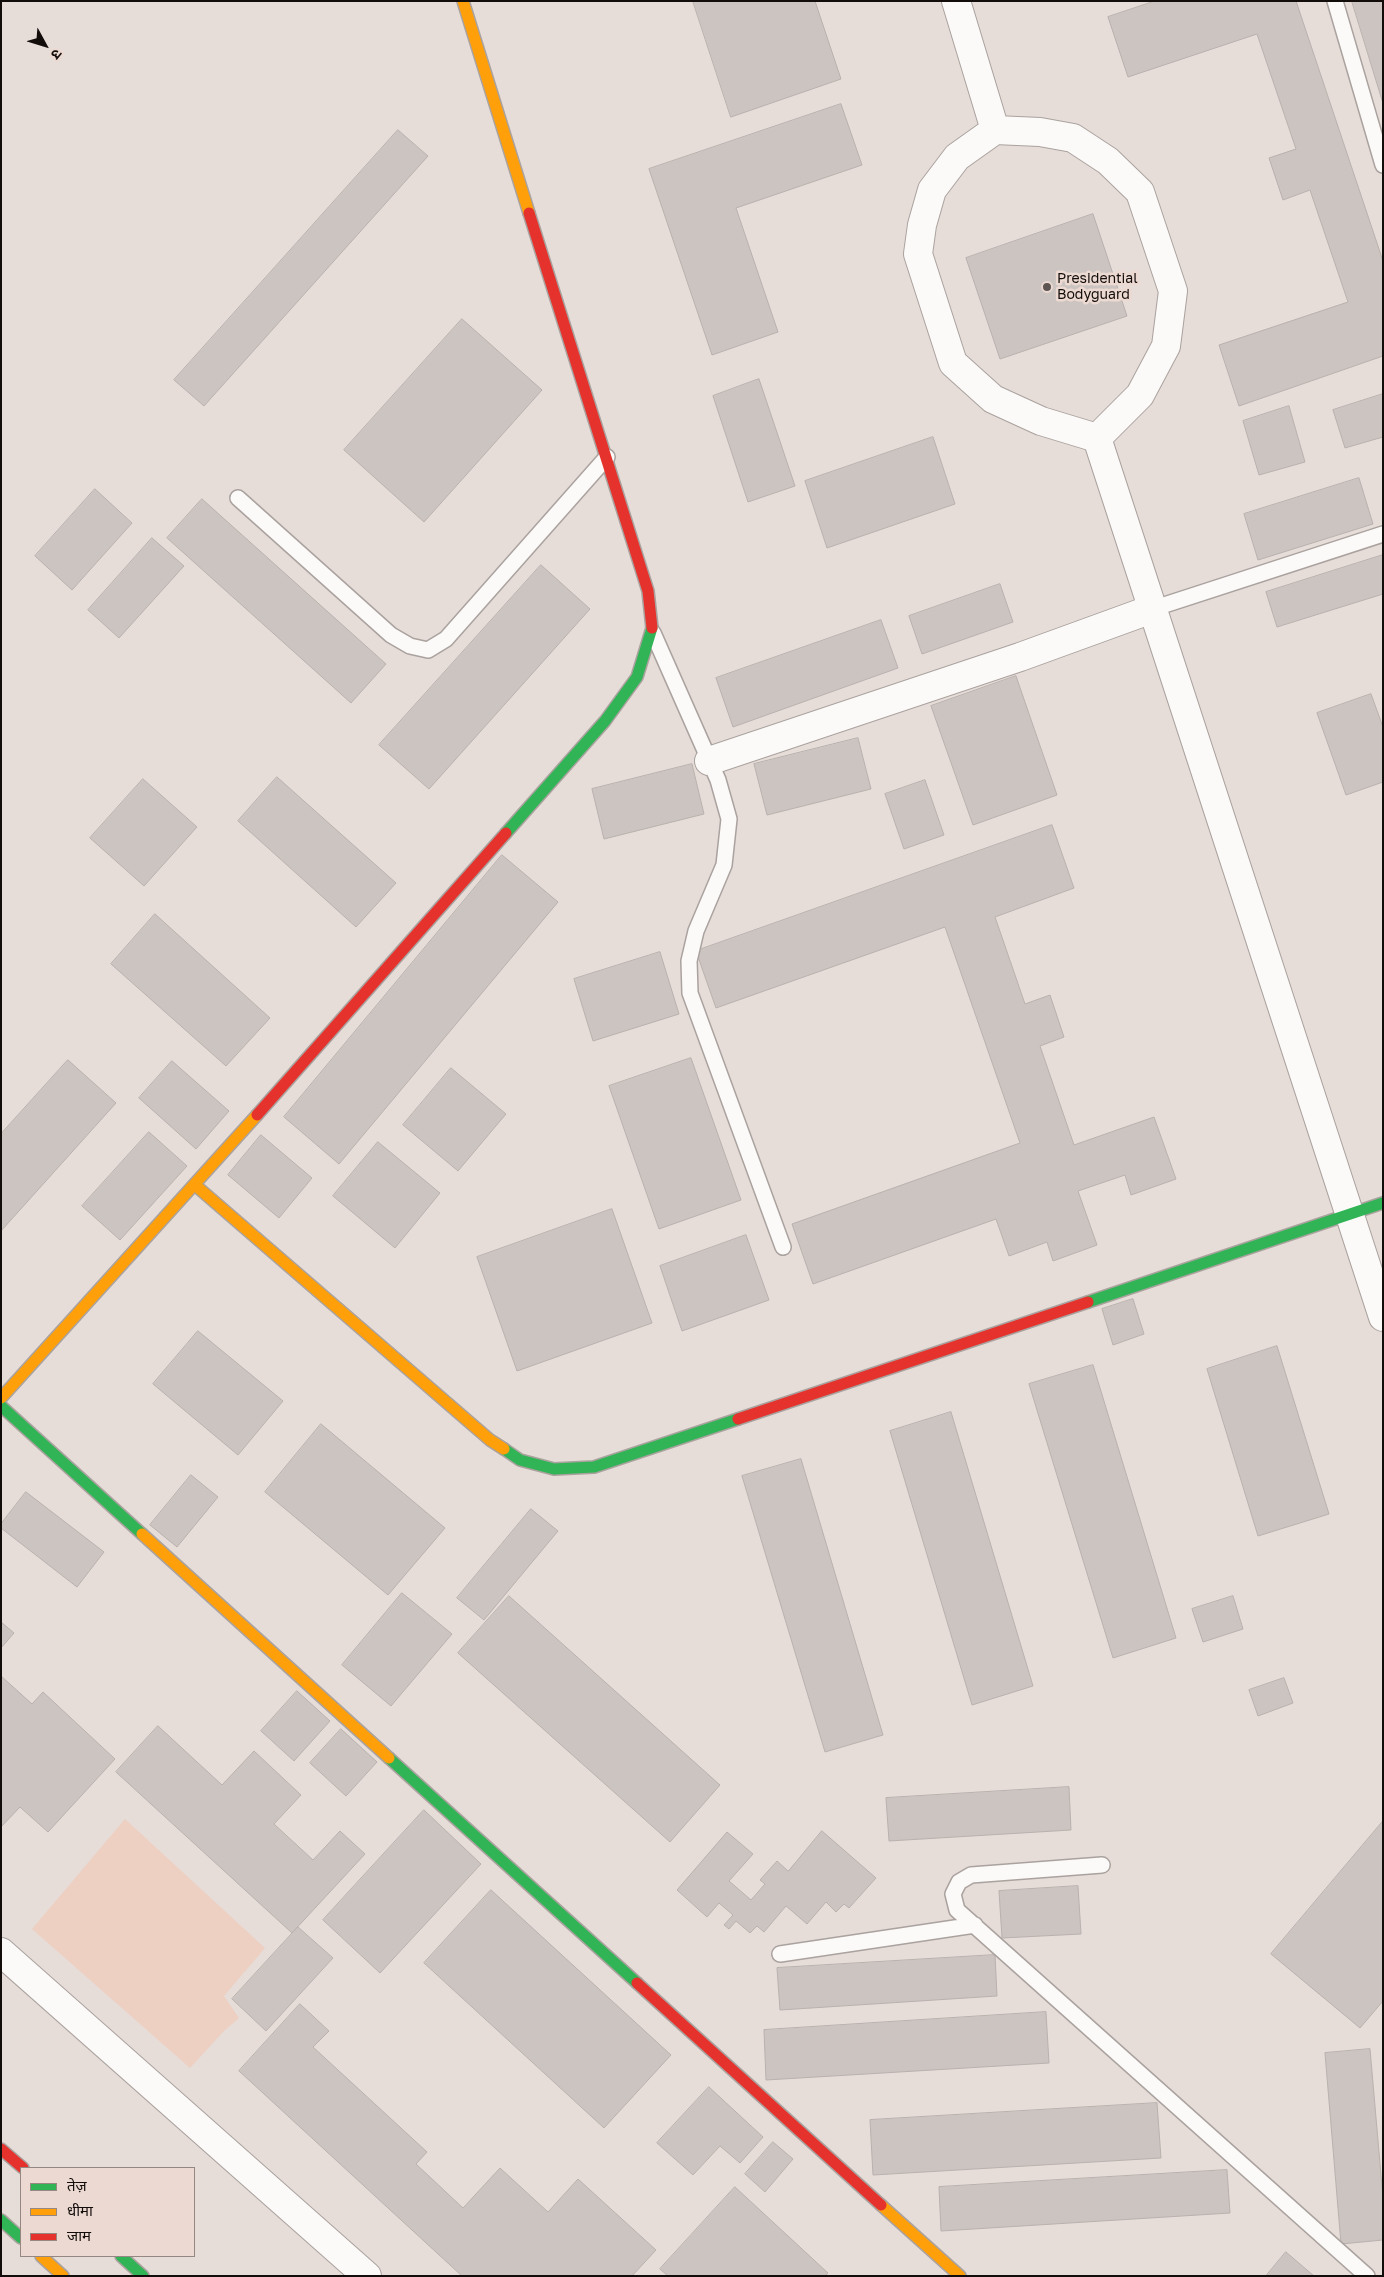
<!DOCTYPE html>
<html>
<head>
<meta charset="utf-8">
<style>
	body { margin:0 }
	#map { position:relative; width:1384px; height:2277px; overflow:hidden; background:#e6dcd8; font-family:"Golos Text","Noto Sans Devanagari",sans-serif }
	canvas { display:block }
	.frame { position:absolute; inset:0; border:2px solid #120c0a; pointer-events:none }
	.legend { position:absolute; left:20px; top:2167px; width:175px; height:90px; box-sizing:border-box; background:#ecdad2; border:1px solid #958882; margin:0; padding:6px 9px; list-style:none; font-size:15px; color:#120c0a }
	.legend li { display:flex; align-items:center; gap:10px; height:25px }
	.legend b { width:25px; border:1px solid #958882 }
	.north { position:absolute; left:20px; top:20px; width:50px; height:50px; -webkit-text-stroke:4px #ecdad2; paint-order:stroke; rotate:129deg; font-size:14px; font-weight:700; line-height:20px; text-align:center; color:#120c0a }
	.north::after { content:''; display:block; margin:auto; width:18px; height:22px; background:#120c0a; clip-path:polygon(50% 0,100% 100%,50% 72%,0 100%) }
</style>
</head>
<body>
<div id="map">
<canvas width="1384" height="2277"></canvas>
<div class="frame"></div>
<ul class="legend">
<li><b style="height:6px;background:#30b455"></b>तेज़</li>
<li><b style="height:6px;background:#ff9f0a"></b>धीमा</li>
<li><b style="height:6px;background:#e5322d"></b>जाम</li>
</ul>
<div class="north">उ</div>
</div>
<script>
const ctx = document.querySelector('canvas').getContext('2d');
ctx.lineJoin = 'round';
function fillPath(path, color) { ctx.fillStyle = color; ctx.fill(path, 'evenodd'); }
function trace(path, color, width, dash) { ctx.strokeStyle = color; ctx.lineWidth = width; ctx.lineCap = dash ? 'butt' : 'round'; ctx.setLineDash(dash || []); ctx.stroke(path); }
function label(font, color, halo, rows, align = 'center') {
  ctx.font = font + ' "Golos Text",sans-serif'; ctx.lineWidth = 5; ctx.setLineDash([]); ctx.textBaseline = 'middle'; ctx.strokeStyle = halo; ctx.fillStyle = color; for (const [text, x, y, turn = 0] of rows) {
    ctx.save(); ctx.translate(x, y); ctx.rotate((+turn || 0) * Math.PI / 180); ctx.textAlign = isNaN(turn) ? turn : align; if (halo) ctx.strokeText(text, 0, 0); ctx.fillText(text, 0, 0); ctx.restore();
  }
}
fillPath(new Path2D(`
	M 125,1819 L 265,1948 L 224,1996 L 239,2018 L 224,2031 L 190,2068 L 32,1929 Z`), '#edd0c2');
const building = new Path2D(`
	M 693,1 L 815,1 L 841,79 L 731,117 Z
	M 1155,1 L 1296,1 L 1383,261 L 1383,356 L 1239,406 L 1219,345 L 1348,302 L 1310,190 L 1283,200 L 1269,158 L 1296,149 L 1257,34 L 1128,77 L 1108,17 Z
	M 1352,1 L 1383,1 L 1383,103 Z
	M 841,104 L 862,165 L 736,208 L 778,332 L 712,355 L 649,169 Z
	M 398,130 L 428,156 L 204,406 L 174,380 Z
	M 1093,214 L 1127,316 L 1000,359 L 966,258 Z
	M 462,319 L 542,390 L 424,522 L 344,450 Z
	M 759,379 L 795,486 L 748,502 L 713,396 Z
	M 1383,394 L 1383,437 L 1345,448 L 1333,410 Z
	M 1289,406 L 1305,462 L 1259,475 L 1243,421 Z
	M 933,437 L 955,504 L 827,548 L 805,481 Z
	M 1359,478 L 1373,524 L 1258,560 L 1244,514 Z
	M 95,489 L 132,523 L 72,590 L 35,556 Z
	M 202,499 L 386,664 L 351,703 L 167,538 Z
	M 152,538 L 184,566 L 119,638 L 88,610 Z
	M 1383,555 L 1383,594 L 1277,627 L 1266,592 Z
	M 541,565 L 590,609 L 429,789 L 379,745 Z
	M 1000,584 L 1013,622 L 922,654 L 909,616 Z
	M 881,620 L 898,668 L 733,727 L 716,678 Z
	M 1016,676 L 1057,795 L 973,825 L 931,706 Z
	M 1371,694 L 1383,727 L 1383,782 L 1346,795 L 1317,713 Z
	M 858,738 L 871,789 L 767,815 L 754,764 Z
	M 692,764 L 704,814 L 604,839 L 592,789 Z
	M 277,777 L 396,883 L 356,927 L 238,821 Z
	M 143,779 L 197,827 L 144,886 L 90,838 Z
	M 925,780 L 944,835 L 904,849 L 885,794 Z
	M 1052,825 L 1074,888 L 995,917 L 1025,1004 L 1050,995 L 1064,1037 L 1040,1046 L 1074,1145 L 1154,1117 L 1176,1179 L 1131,1195 L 1125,1175 L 1078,1191 L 1097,1245 L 1053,1261 L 1047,1242 L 1009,1256 L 996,1219 L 813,1284 L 792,1224 L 1020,1143 L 945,927 L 716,1008 L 696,951 Z
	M 502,855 L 558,902 L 339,1164 L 284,1117 Z
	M 155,914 L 270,1018 L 226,1066 L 111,964 Z
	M 660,952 L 679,1014 L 593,1041 L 574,979 Z
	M 691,1058 L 741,1200 L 659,1229 L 609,1086 Z
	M 68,1060 L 116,1103 L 1,1231 L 1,1134 Z
	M 172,1061 L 229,1111 L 196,1149 L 139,1098 Z
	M 451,1068 L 506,1114 L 458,1171 L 403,1125 Z
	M 149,1132 L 187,1166 L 120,1240 L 82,1206 Z
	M 261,1135 L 312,1178 L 279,1218 L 228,1175 Z
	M 378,1142 L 440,1193 L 395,1248 L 333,1196 Z
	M 612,1209 L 652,1323 L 517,1371 L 477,1257 Z
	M 746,1235 L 769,1300 L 682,1331 L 660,1266 Z
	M 1133,1299 L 1144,1334 L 1113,1345 L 1102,1309 Z
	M 198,1331 L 283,1401 L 238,1455 L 153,1384 Z
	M 1277,1346 L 1329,1514 L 1258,1536 L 1207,1369 Z
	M 1093,1365 L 1176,1638 L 1113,1658 L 1029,1384 Z
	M 951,1412 L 1033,1686 L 972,1705 L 890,1431 Z
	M 321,1424 L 445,1528 L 388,1595 L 265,1492 Z
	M 801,1459 L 883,1735 L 825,1752 L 742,1476 Z
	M 191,1475 L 218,1497 L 177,1547 L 150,1525 Z
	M 26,1492 L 104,1552 L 77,1587 L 1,1528 L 1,1524 Z
	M 531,1509 L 558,1531 L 484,1620 L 457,1598 Z
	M 402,1593 L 452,1634 L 391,1706 L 342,1665 Z
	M 509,1596 L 720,1785 L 670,1842 L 458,1653 Z
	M 1233,1596 L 1243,1629 L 1203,1642 L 1192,1609 Z
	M 1,1622 L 14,1633 L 1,1648 Z
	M 1,1676 L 32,1704 L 43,1692 L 115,1759 L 48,1832 L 20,1807 L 1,1827 Z
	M 1284,1678 L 1293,1703 L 1258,1716 L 1249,1690 Z
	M 297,1691 L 330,1721 L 294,1761 L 261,1731 Z
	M 158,1726 L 222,1785 L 254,1751 L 301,1795 L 274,1824 L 313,1860 L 340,1831 L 365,1854 L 292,1933 L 116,1772 Z
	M 341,1729 L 377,1762 L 346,1796 L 310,1763 Z
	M 1069,1787 L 1071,1830 L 889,1841 L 886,1798 Z
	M 424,1810 L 481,1864 L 380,1973 L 323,1920 Z
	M 1383,1821 L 1383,2001 L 1360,2028 L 1271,1954 Z
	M 822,1831 L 876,1878 L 849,1908 L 844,1904 L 836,1912 L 826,1902 L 807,1924 L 786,1906 L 764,1932 L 757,1926 L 750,1933 L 736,1921 L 729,1929 L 724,1925 L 733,1915 L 719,1903 L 707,1917 L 677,1890 L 727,1832 L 753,1854 L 729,1881 L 751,1900 L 765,1884 L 760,1880 L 777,1861 L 788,1871 Z
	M 1078,1886 L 1081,1934 L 1002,1938 L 999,1891 Z
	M 491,1890 L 671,2055 L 604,2128 L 424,1963 Z
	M 298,1927 L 333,1958 L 266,2031 L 232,1999 Z
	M 995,1955 L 997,1996 L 780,2010 L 777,1968 Z
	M 300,2004 L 329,2031 L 313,2047 L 427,2152 L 416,2164 L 463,2208 L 500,2168 L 548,2212 L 578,2179 L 656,2250 L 632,2276 L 462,2276 L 239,2071 Z
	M 1046,2012 L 1049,2063 L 766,2080 L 764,2030 Z
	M 1370,2049 L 1383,2198 L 1383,2240 L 1341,2244 L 1325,2053 Z
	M 709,2087 L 763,2137 L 740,2163 L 720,2146 L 693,2175 L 657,2143 Z
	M 1157,2103 L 1161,2158 L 873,2175 L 870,2120 Z
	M 773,2142 L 793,2159 L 765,2192 L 745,2174 Z
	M 1227,2170 L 1230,2213 L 941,2231 L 939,2187 Z
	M 735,2187 L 828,2273 L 825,2276 L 668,2276 L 660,2269 Z
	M 1286,2252 L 1314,2276 L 1266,2276 Z`);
fillPath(building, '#cbc4c1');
trace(building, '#b8b1ad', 1);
const lane = new Path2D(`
	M 1335,1 L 1383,165
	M 238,498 L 391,635 L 410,646 L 428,650 L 446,639 L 607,457
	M 1152,609 L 1383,534
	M 653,633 L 718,780 L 729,819 L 724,865 L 696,931 L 689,961 L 690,993 L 783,1247
	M 1102,1865 L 971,1875 L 959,1882 L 953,1894 L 957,1910 L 1367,2276
	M 780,1954 L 975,1925`);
const street = new Path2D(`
	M 956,1 L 995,130
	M 995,130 L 1040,132 L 1073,138 L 1108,161 L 1140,192 L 1173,291 L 1166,346 L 1140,395 L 1097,438 L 1041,421 L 993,399 L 953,363 L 918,254 L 922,225 L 932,190 L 957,157 Z
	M 1097,438 L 1383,1317
	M 709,761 L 1020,657 L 1152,609
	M 1,1952 L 367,2276`);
const fast = new Path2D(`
	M 506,833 L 605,721 L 637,677 L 652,628
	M 1088,1302 L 1383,1203
	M 1,1406 L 142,1534
	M 504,1449 L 520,1460 L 554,1469 L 594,1467 L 738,1419
	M 389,1758 L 637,1983
	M 1,2220 L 21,2238
	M 121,2256 L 143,2276`);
const slow = new Path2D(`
	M 463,1 L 529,213
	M 195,1185 L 490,1440 L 504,1449
	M 1,1398 L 257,1115
	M 142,1534 L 389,1758
	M 881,2205 L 960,2276
	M 41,2256 L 63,2276`);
const jam = new Path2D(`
	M 529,213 L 648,591 L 652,628
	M 257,1115 L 506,833
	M 738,1419 L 1088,1302
	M 637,1983 L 881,2205
	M 1,2149 L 23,2168`);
trace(lane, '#aaa29e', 18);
trace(street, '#aaa29e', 30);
trace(fast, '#aaa29e', 14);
trace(slow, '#aaa29e', 14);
trace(jam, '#aaa29e', 14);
trace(lane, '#fbfaf9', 15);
trace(street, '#fbfaf9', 28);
trace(fast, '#30b455', 11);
trace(slow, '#ff9f0a', 11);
trace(jam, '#e5322d', 11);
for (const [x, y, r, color] of [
	[1047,287,5,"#5c5552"]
]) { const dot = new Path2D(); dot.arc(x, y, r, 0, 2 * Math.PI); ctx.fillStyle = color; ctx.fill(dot); trace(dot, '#ecdad2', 2); }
label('14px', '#120c0a', '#ecdad2', [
	["Presidential",1057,279],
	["Bodyguard",1057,295]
], 'left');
</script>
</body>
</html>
